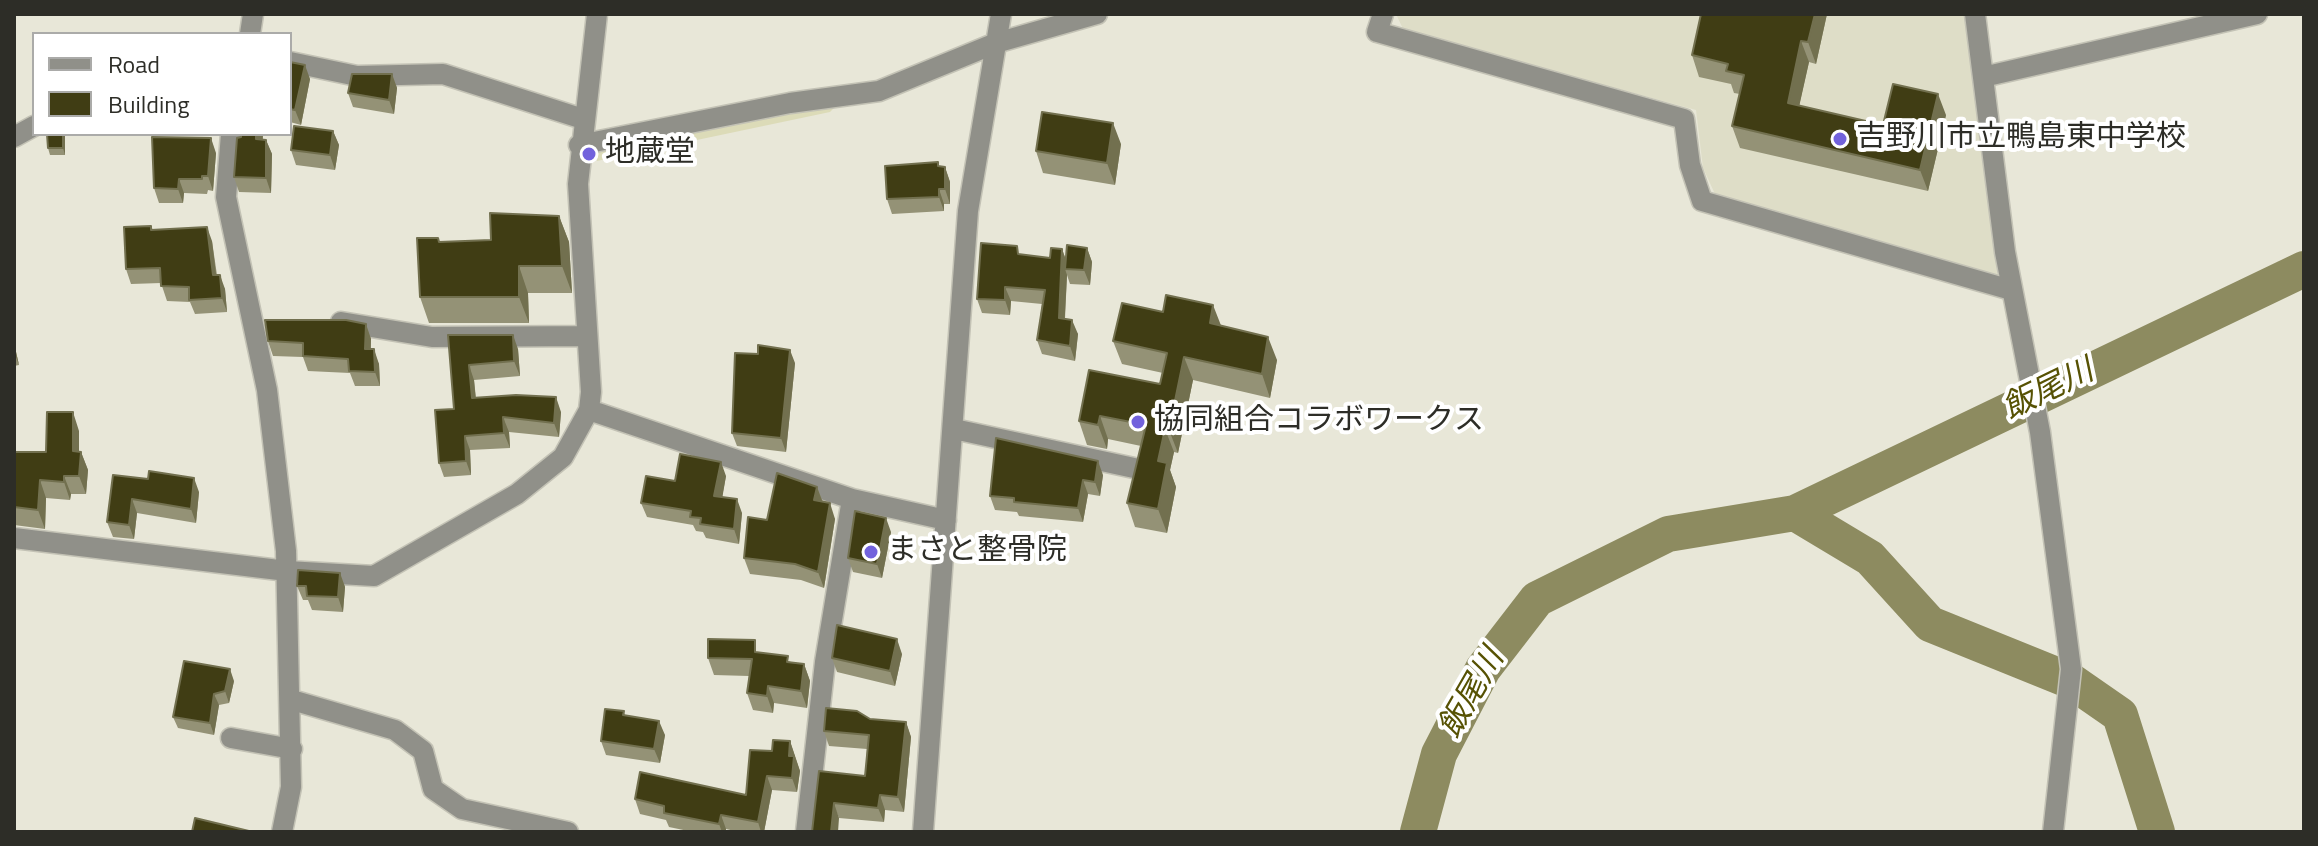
<!DOCTYPE html>
<html>
<head>
<meta charset="utf-8">
<style>
	body { margin:0 }
	#map { position:relative; width:2318px; height:846px; overflow:hidden; background:#e8e7d8; font-family:"Titillium Web",sans-serif }
	canvas { display:block }
	.frame { position:absolute; inset:0; border:16px solid #2d2d27; pointer-events:none }
	.legend { position:absolute; left:32px; top:32px; width:260px; height:104px; box-sizing:border-box; background:#fff; border:2px solid #ababa9; margin:0; padding:10px 14px; list-style:none; font-size:24px; color:#2d2d27 }
	.legend li { display:flex; align-items:center; gap:16px; height:40px }
	.legend b { width:40px; border:2px solid #ababa9 }
</style>
</head>
<body>
<div id="map">
<canvas width="2318" height="846"></canvas>
<div class="frame"></div>
<ul class="legend">
<li><b style="height:10px;background:#909089"></b>Road</li>
<li><b style="height:22px;background:#403d14"></b>Building</li>
</ul>
</div>
<script>
const ctx = document.querySelector('canvas').getContext('2d');
ctx.lineJoin = 'round';
function fillPath(path, color) { ctx.fillStyle = color; ctx.fill(path, 'evenodd'); }
function trace(path, color, width, dash) { ctx.strokeStyle = color; ctx.lineWidth = width; ctx.lineCap = dash ? 'butt' : 'round'; ctx.setLineDash(dash || []); ctx.stroke(path); }
function label(font, color, halo, rows, align = 'center') {
  ctx.font = font + ' "Titillium Web","Noto Sans JP",sans-serif'; ctx.lineWidth = 8; ctx.setLineDash([]); ctx.textBaseline = 'middle'; ctx.strokeStyle = halo; ctx.fillStyle = color; for (const [text, x, y, turn = 0] of rows) {
    ctx.save(); ctx.translate(x, y); ctx.rotate((+turn || 0) * Math.PI / 180); ctx.textAlign = isNaN(turn) ? turn : align; if (halo) ctx.strokeText(text, 0, 0); ctx.fillText(text, 0, 0); ctx.restore();
  }
}
fillPath(new Path2D(`
	M 1396,14 L 1966,14 L 1998,277 L 1715,194 L 1703,168 L 1696,110 L 1404,31 Z`), '#deddc7');
fillPath(new Path2D(`
	M 839,103 L 830,112 L 597,161 L 597,148 Z`), '#dcdbb8');
trace(new Path2D(`
	M 1795,513 L 1870,558 L 1930,624 L 2071,681 L 2120,715 L 2157,832
	M 1418,832 L 1439,754 L 1483,669 L 1537,599 L 1668,534 L 1795,513 L 2304,269`), '#8d8b60', 36);
const minor = new Path2D(`
	M 1383,14 L 1377,32 L 1684,119 L 1690,165 L 1702,201 L 2011,290
	M 1975,14 L 2005,252 L 2040,432 L 2071,669 L 2053,832
	M 250,34 L 253,14
	M 290,62 L 357,76 L 443,74 L 583,119
	M 1983,77 L 2257,14
	M 231,134 L 226,197 L 267,390 L 286,551 L 291,787 L 282,832
	M 14,137 L 34,126
	M 579,145 L 790,103 L 879,91 L 996,43 L 1097,14
	M 341,322 L 432,337 L 587,336
	M 589,410 L 852,499 L 946,520
	M 954,429 L 1134,468
	M 14,538 L 287,571 L 374,576 L 517,494 L 563,457 L 589,410 L 591,392 L 578,184 L 597,14
	M 292,700 L 395,730 L 423,751 L 433,789 L 462,809 L 568,832
	M 231,738 L 292,749
	M 806,832 L 825,662 L 852,499
	M 923,832 L 968,211 L 1001,14`);
trace(minor, '#c3c2b5', 23);
trace(minor, '#909089', 20);
fillPath(new Path2D(`
	M 1701,14 L 1827,14 L 1816,64 L 1809,62 L 1799,106 L 1883,125 L 1946,115 L 1928,191 L 1740,148 L 1732,126 L 1740,94 L 1734,93 L 1731,84 L 1699,77 L 1692,55 Z
	M 290,62 L 310,79 L 301,125 L 290,122 Z
	M 392,74 L 397,88 L 394,114 L 353,107 L 348,93 Z
	M 333,131 L 339,145 L 335,170 L 296,165 L 291,150 Z
	M 65,134 L 65,155 L 50,155 L 48,148 Z
	M 241,134 L 263,134 L 263,139 L 266,140 L 272,154 L 271,193 L 239,192 L 234,177 Z
	M 1121,144 L 1115,185 L 1043,173 L 1036,151 Z
	M 216,153 L 213,191 L 208,190 L 207,194 L 184,193 L 183,203 L 159,203 L 154,188 Z
	M 938,162 L 939,166 L 945,167 L 950,182 L 950,204 L 944,204 L 944,211 L 892,214 L 887,199 Z
	M 559,216 L 569,242 L 572,293 L 528,293 L 529,323 L 429,323 L 420,297 L 440,242 L 491,240 Z
	M 151,226 L 153,230 L 212,241 L 217,275 L 225,289 L 227,312 L 195,314 L 190,302 L 167,301 L 161,283 L 131,284 L 126,269 Z
	M 1087,248 L 1092,262 L 1090,285 L 1070,284 L 1067,275 L 1065,319 L 1078,334 L 1075,361 L 1042,354 L 1037,340 L 1042,304 L 1011,301 L 1010,315 L 982,313 L 977,299 L 1020,254 L 1050,258 L 1062,249 L 1066,260 Z
	M 366,324 L 371,339 L 371,349 L 379,364 L 380,386 L 355,386 L 350,373 L 308,371 L 303,357 L 273,356 L 268,341 Z
	M 1220,325 L 1277,360 L 1270,398 L 1193,380 L 1178,453 L 1174,452 L 1170,470 L 1176,487 L 1167,533 L 1135,527 L 1127,503 L 1141,446 L 1108,439 L 1107,449 L 1087,445 L 1079,421 L 1160,384 L 1163,373 L 1122,364 L 1113,341 Z
	M 448,335 L 518,349 L 520,376 L 474,380 L 476,398 L 561,412 L 559,437 L 509,432 L 510,448 L 470,450 L 471,475 L 444,477 L 439,463 L 454,409 Z
	M 14,343 L 19,365 L 14,366 Z
	M 795,363 L 786,452 L 737,446 L 732,433 Z
	M 79,431 L 79,452 L 81,452 L 88,470 L 86,494 L 71,494 L 70,500 L 46,498 L 45,529 L 14,525 L 14,452 L 46,452 Z
	M 113,475 L 199,492 L 196,523 L 137,513 L 134,539 L 113,537 L 107,522 Z
	M 1103,475 L 1100,496 L 1088,494 L 1083,522 L 1019,516 L 1017,512 L 995,510 L 990,496 Z
	M 726,476 L 722,497 L 742,513 L 739,544 L 706,538 L 703,532 L 696,531 L 693,525 L 647,517 L 641,503 L 675,481 Z
	M 817,487 L 823,502 L 835,519 L 824,588 L 801,580 L 750,574 L 744,558 L 767,520 Z
	M 891,532 L 882,578 L 853,572 L 848,558 Z
	M 340,573 L 345,587 L 343,612 L 312,610 L 308,600 L 303,600 L 297,586 Z
	M 760,652 L 791,662 L 804,664 L 810,681 L 807,708 L 774,703 L 773,713 L 753,710 L 747,693 L 749,676 L 714,675 L 708,658 Z
	M 902,654 L 895,686 L 837,672 L 832,658 Z
	M 234,681 L 229,703 L 219,705 L 214,735 L 178,728 L 173,717 Z
	M 624,711 L 625,715 L 665,735 L 660,763 L 606,755 L 601,741 Z
	M 870,719 L 906,722 L 911,737 L 904,812 L 885,810 L 884,822 L 839,818 L 819,771 L 865,776 L 867,749 L 829,746 L 824,731 Z
	M 790,741 L 800,771 L 797,792 L 772,790 L 764,832 L 739,832 L 726,829 L 726,832 L 693,832 L 669,827 L 666,820 L 640,814 L 635,799 L 746,795 L 772,751 Z`), '#949276');
fillPath(new Path2D(`
	M 1815,14 L 1827,14 L 1816,64 L 1808,42 Z
	M 1801,41 L 1809,62 L 1795,125 L 1788,103 Z
	M 305,65 L 310,79 L 301,125 L 295,110 Z
	M 392,74 L 397,88 L 394,114 L 389,100 Z
	M 1938,94 L 1946,115 L 1928,191 L 1920,170 Z
	M 1113,123 L 1121,144 L 1115,185 L 1107,163 Z
	M 333,131 L 339,145 L 335,170 L 330,155 Z
	M 63,134 L 65,134 L 65,155 L 63,148 Z
	M 256,134 L 263,134 L 261,154 L 256,139 Z
	M 211,138 L 216,153 L 213,191 L 208,176 Z
	M 266,140 L 272,154 L 271,193 L 266,178 Z
	M 945,167 L 950,182 L 950,204 L 945,189 Z
	M 179,179 L 184,193 L 183,203 L 178,189 Z
	M 939,189 L 944,204 L 944,211 L 939,197 Z
	M 559,216 L 569,242 L 572,293 L 562,266 Z
	M 207,227 L 212,241 L 218,290 L 213,275 Z
	M 1087,248 L 1092,262 L 1090,285 L 1084,270 Z
	M 1062,249 L 1067,263 L 1065,269 L 1067,275 L 1064,332 L 1059,318 Z
	M 519,266 L 528,293 L 529,323 L 519,297 Z
	M 220,275 L 225,289 L 227,312 L 222,298 Z
	M 1005,287 L 1011,301 L 1010,315 L 1005,300 Z
	M 1213,305 L 1222,328 L 1210,323 Z
	M 1072,320 L 1078,334 L 1075,361 L 1070,346 Z
	M 366,324 L 371,339 L 370,364 L 365,349 Z
	M 513,335 L 518,349 L 520,376 L 514,361 Z
	M 1268,337 L 1277,360 L 1270,398 L 1262,374 Z
	M 14,343 L 19,365 L 14,352 Z
	M 374,349 L 379,364 L 380,386 L 375,372 Z
	M 790,350 L 795,363 L 786,452 L 781,438 Z
	M 1184,357 L 1193,380 L 1178,453 L 1169,430 Z
	M 469,365 L 474,380 L 477,413 L 472,398 Z
	M 556,397 L 561,412 L 559,437 L 554,423 Z
	M 73,412 L 79,431 L 79,470 L 73,451 Z
	M 1100,416 L 1108,439 L 1107,449 L 1098,425 Z
	M 503,417 L 509,432 L 510,448 L 504,433 Z
	M 1165,429 L 1174,452 L 1170,470 L 1176,487 L 1167,533 L 1158,509 L 1158,461 Z
	M 465,436 L 470,450 L 471,475 L 466,461 Z
	M 81,452 L 88,470 L 86,494 L 79,476 Z
	M 1098,461 L 1103,475 L 1100,496 L 1095,482 Z
	M 721,462 L 726,476 L 720,511 L 714,496 Z
	M 64,476 L 71,494 L 70,500 L 64,482 Z
	M 194,478 L 199,492 L 196,523 L 191,509 Z
	M 40,480 L 46,498 L 45,529 L 38,510 Z
	M 1083,480 L 1088,494 L 1083,522 L 1078,508 Z
	M 817,487 L 823,503 L 814,500 Z
	M 132,499 L 137,513 L 134,539 L 129,525 Z
	M 737,499 L 742,513 L 739,544 L 734,529 Z
	M 830,503 L 835,519 L 824,588 L 818,572 Z
	M 886,518 L 891,532 L 882,578 L 877,564 Z
	M 340,573 L 345,587 L 343,612 L 338,597 Z
	M 897,639 L 902,654 L 895,686 L 890,671 Z
	M 804,664 L 810,681 L 807,708 L 801,691 Z
	M 230,669 L 234,681 L 229,703 L 225,691 Z
	M 768,686 L 774,703 L 773,713 L 767,696 Z
	M 214,694 L 219,705 L 214,735 L 210,723 Z
	M 659,721 L 665,735 L 660,763 L 654,749 Z
	M 906,722 L 911,737 L 904,812 L 898,797 Z
	M 790,741 L 800,771 L 797,792 L 792,778 L 789,756 Z
	M 767,776 L 772,790 L 764,832 L 761,832 L 758,822 Z
	M 880,795 L 885,810 L 884,822 L 878,808 Z
	M 834,803 L 839,818 L 838,832 L 831,832 Z
	M 721,815 L 726,829 L 726,832 L 722,832 L 719,824 Z`), '#72704f');
const building = new Path2D(`
	M 1701,14 L 1815,14 L 1808,42 L 1801,41 L 1788,103 L 1883,125 L 1893,84 L 1938,94 L 1920,170 L 1732,126 L 1744,75 L 1726,71 L 1728,64 L 1692,55 Z
	M 290,62 L 305,65 L 295,110 L 290,109 Z
	M 352,74 L 392,74 L 389,100 L 348,93 Z
	M 1042,112 L 1113,123 L 1107,163 L 1036,151 Z
	M 294,126 L 333,131 L 330,155 L 291,150 Z
	M 47,134 L 63,134 L 63,148 L 48,148 Z
	M 241,134 L 256,134 L 256,139 L 266,140 L 266,178 L 234,177 L 237,138 L 241,137 Z
	M 152,137 L 211,138 L 208,176 L 202,176 L 202,179 L 179,179 L 178,189 L 154,188 Z
	M 938,162 L 938,166 L 945,167 L 945,189 L 939,189 L 939,197 L 887,199 L 885,166 Z
	M 490,213 L 559,216 L 562,266 L 519,266 L 519,297 L 420,297 L 417,238 L 438,238 L 439,242 L 491,240 Z
	M 151,226 L 151,230 L 207,227 L 213,275 L 220,275 L 222,298 L 189,300 L 189,287 L 161,286 L 160,268 L 126,269 L 124,227 Z
	M 981,243 L 1017,246 L 1018,254 L 1050,258 L 1051,248 L 1062,249 L 1059,318 L 1072,320 L 1070,346 L 1037,340 L 1045,290 L 1005,287 L 1005,300 L 977,299 Z
	M 1067,245 L 1087,248 L 1084,270 L 1065,269 Z
	M 1166,295 L 1213,305 L 1210,323 L 1268,337 L 1262,374 L 1184,357 L 1169,430 L 1165,429 L 1158,461 L 1167,463 L 1158,509 L 1127,503 L 1146,425 L 1100,416 L 1098,425 L 1079,421 L 1089,370 L 1160,384 L 1167,353 L 1113,341 L 1122,303 L 1163,312 Z
	M 265,320 L 346,320 L 366,324 L 365,349 L 374,349 L 375,372 L 349,371 L 348,359 L 303,356 L 303,343 L 268,341 Z
	M 448,335 L 513,335 L 514,361 L 469,365 L 472,398 L 516,395 L 556,397 L 554,423 L 503,417 L 504,433 L 465,436 L 466,461 L 439,463 L 435,410 L 454,409 Z
	M 758,345 L 790,350 L 781,438 L 732,433 L 735,353 L 758,354 Z
	M 47,412 L 73,412 L 73,451 L 81,452 L 79,476 L 64,476 L 64,482 L 40,480 L 38,510 L 14,507 L 14,452 L 46,452 Z
	M 996,438 L 1098,461 L 1095,482 L 1083,480 L 1078,508 L 1014,502 L 1014,498 L 990,496 Z
	M 680,454 L 721,462 L 714,496 L 737,499 L 734,529 L 700,524 L 701,518 L 690,517 L 691,511 L 641,503 L 646,476 L 675,481 Z
	M 149,471 L 194,478 L 191,509 L 132,499 L 129,525 L 107,522 L 113,475 L 148,479 Z
	M 777,473 L 817,487 L 814,500 L 830,503 L 818,572 L 795,564 L 744,558 L 748,517 L 767,520 Z
	M 855,511 L 886,518 L 877,564 L 848,558 Z
	M 298,570 L 340,573 L 338,597 L 307,596 L 306,586 L 297,586 Z
	M 837,625 L 897,639 L 890,671 L 832,658 Z
	M 708,639 L 755,640 L 755,652 L 788,656 L 787,662 L 804,664 L 801,691 L 768,686 L 767,696 L 747,693 L 752,659 L 708,658 Z
	M 184,661 L 230,669 L 225,691 L 214,694 L 210,723 L 173,717 Z
	M 826,708 L 857,711 L 870,719 L 906,722 L 898,797 L 880,795 L 878,808 L 834,803 L 831,832 L 812,832 L 819,771 L 865,776 L 869,735 L 824,731 Z
	M 605,709 L 624,711 L 623,715 L 659,721 L 654,749 L 601,741 Z
	M 773,740 L 790,741 L 789,756 L 794,756 L 792,778 L 767,776 L 758,822 L 721,815 L 719,824 L 664,813 L 664,806 L 635,799 L 640,772 L 746,795 L 750,750 L 772,751 Z
	M 195,818 L 253,832 L 192,832 Z`);
fillPath(building, '#403d14');
trace(building, '#72704f', 2);
for (const [x, y, r, color] of [
	[1840,139,8,"#7262dc"],
	[589,154,8,"#7262dc"],
	[1138,422,8,"#7262dc"],
	[871,552,8,"#7262dc"]
]) { const dot = new Path2D(); dot.arc(x, y, r, 0, 2 * Math.PI); ctx.fillStyle = color; ctx.fill(dot); trace(dot, '#fff', 3); }
label('30px', '#2d2d27', '#fff', [
	["吉野川市立鴨島東中学校",1856,139],
	["地蔵堂",605,154],
	["協同組合コラボワークス",1154,422],
	["まさと整骨院",887,552]
], 'left');
label('italic 32px', '#575204', '#fff', [
	["飯尾川",2049,391,-26],
	["飯尾川",1473,694,-60]
]);
</script>
</body>
</html>
